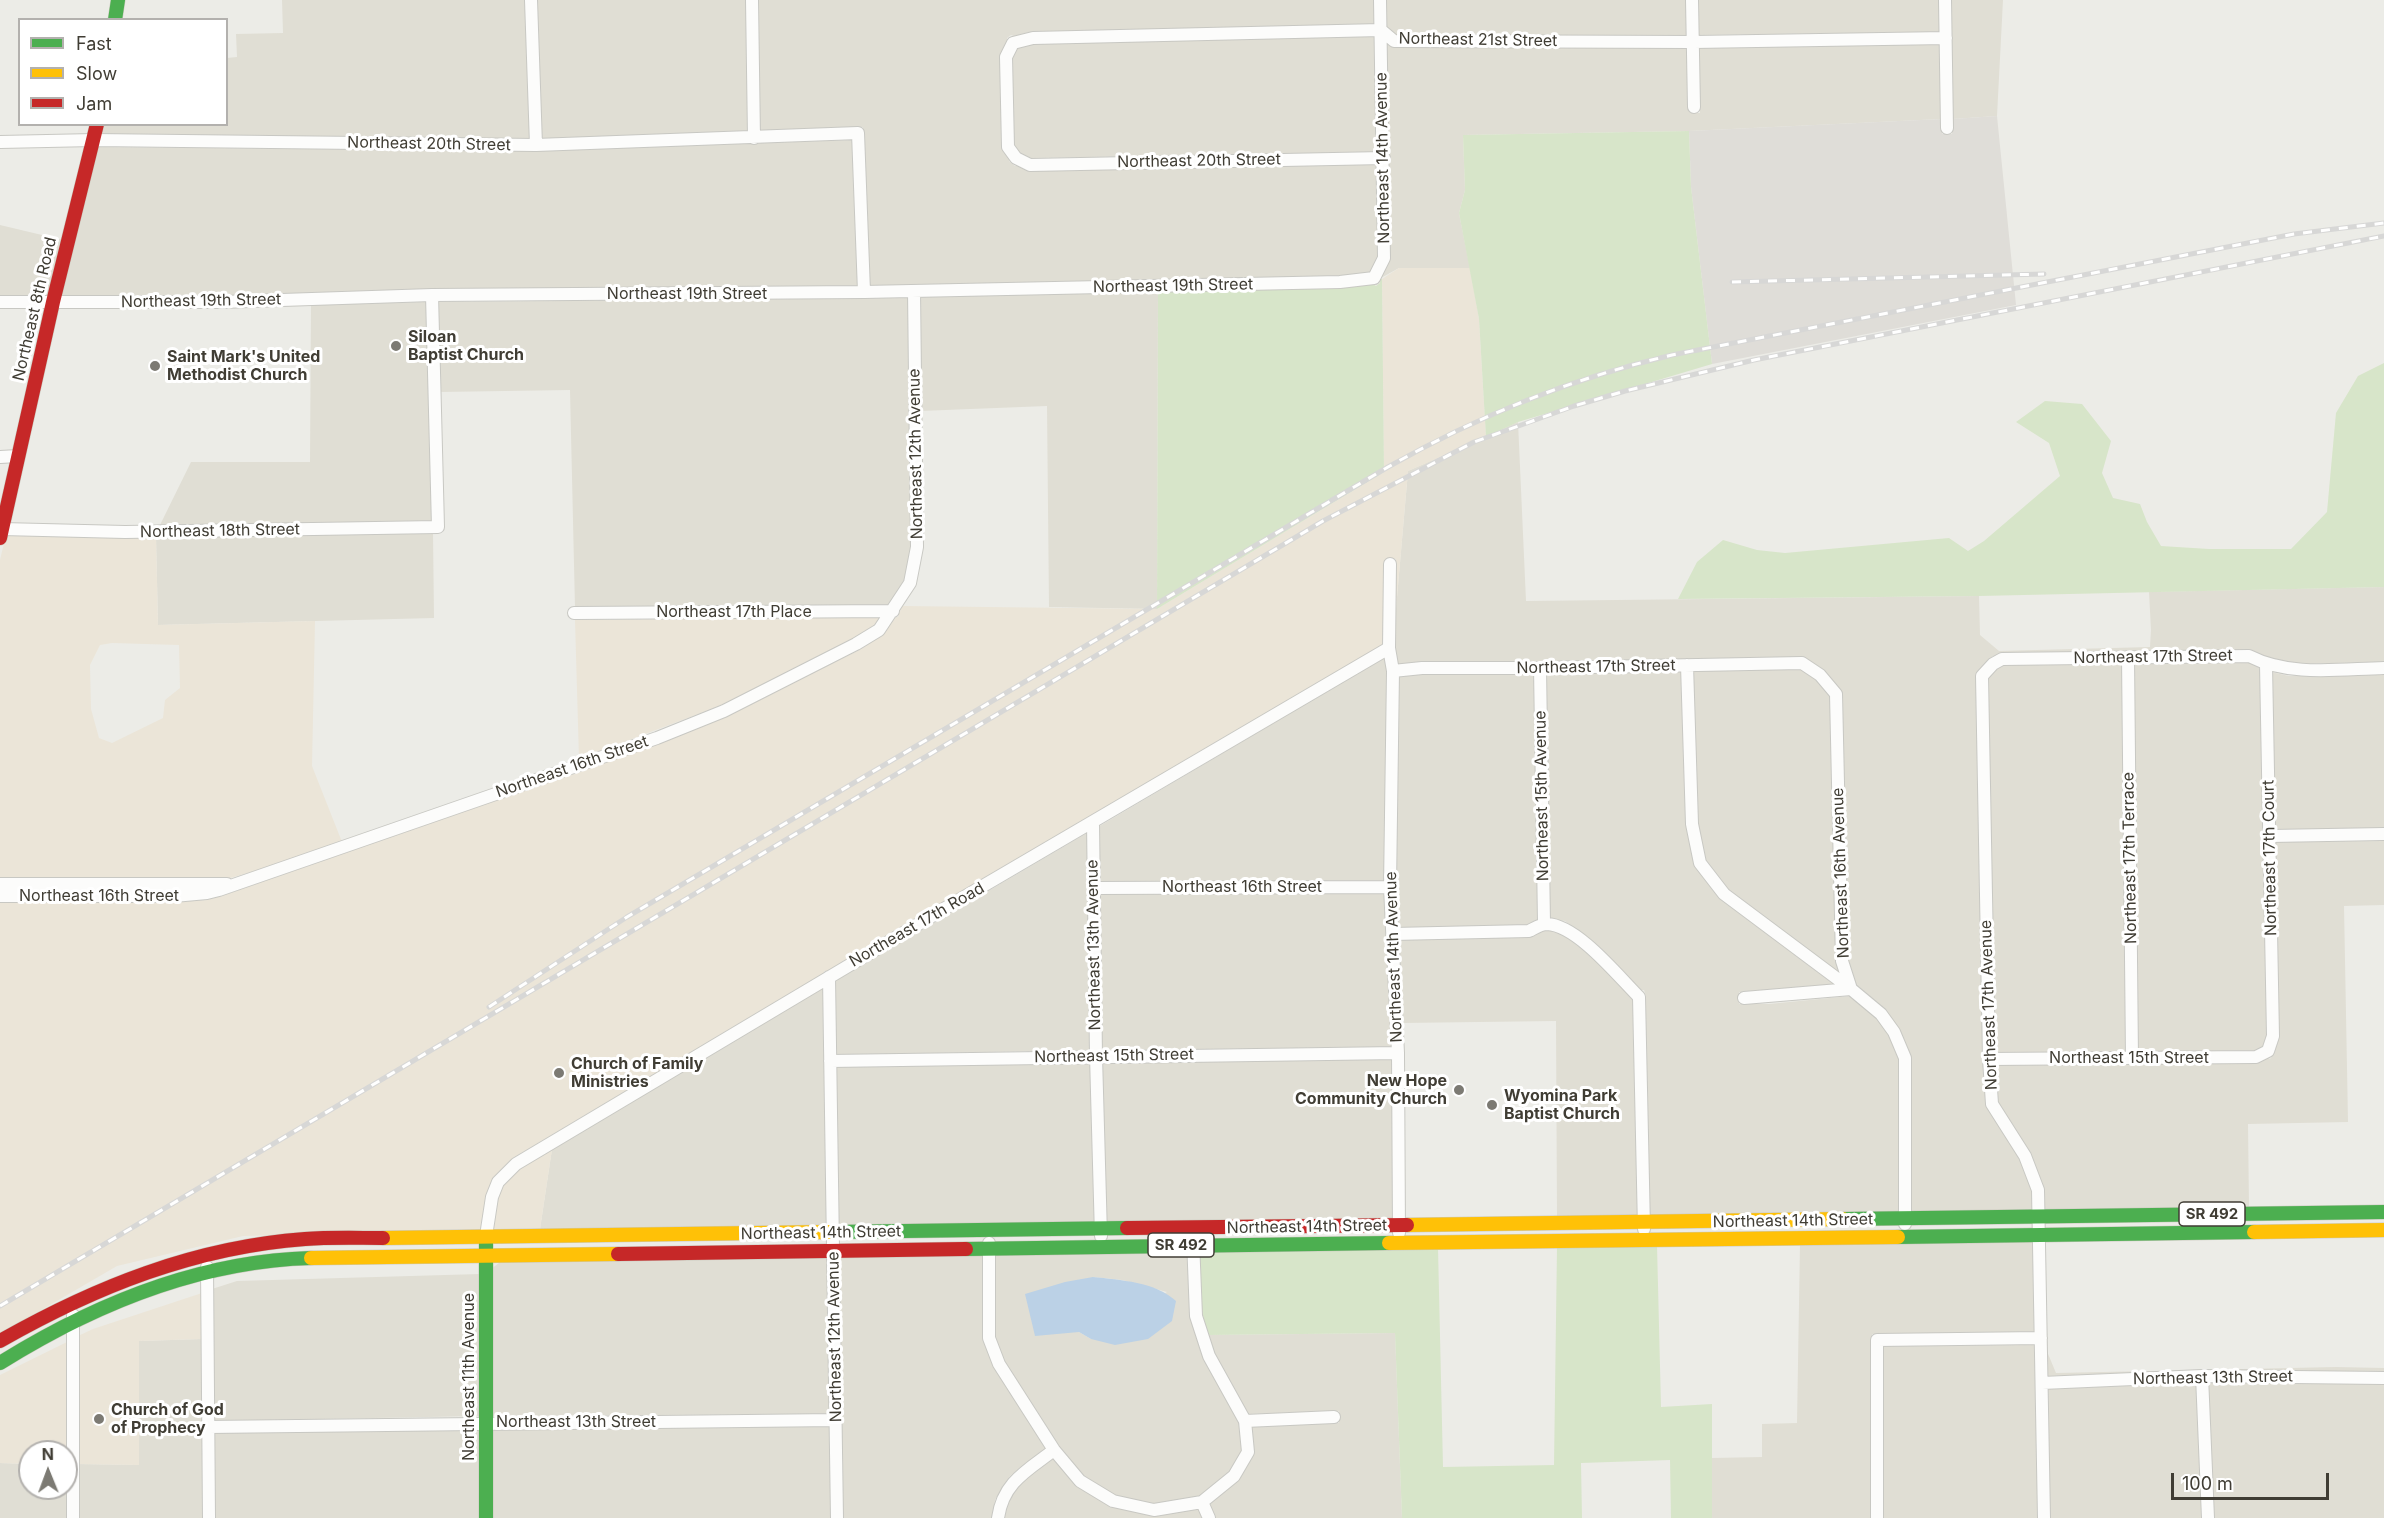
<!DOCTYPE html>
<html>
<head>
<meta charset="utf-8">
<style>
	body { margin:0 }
	#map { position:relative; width:2384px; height:1518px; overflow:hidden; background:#ecece7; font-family:Inter,sans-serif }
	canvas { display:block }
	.legend { position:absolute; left:18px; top:18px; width:210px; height:108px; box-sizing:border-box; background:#fff; border:2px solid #b3b1ae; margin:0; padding:8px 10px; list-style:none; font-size:18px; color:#403d34 }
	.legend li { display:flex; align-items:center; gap:12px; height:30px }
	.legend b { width:30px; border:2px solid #b3b1ae }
	.north { position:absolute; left:18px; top:1440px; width:60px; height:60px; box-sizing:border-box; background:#fff; border:2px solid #b3b1ae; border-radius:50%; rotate:359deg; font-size:16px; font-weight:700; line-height:24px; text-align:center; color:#403d34 }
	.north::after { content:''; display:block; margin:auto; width:21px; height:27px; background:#7c7a73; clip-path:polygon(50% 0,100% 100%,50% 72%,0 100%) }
	.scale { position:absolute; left:2171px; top:1473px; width:158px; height:27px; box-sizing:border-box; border:3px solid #403d34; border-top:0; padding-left:8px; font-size:18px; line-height:21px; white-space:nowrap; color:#403d34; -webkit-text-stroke:4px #fff; paint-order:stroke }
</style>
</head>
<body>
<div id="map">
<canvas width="2384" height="1518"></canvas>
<ul class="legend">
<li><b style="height:8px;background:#4caf50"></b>Fast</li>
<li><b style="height:8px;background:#ffc107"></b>Slow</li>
<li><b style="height:8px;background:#c62828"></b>Jam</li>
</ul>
<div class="north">N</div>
<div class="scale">100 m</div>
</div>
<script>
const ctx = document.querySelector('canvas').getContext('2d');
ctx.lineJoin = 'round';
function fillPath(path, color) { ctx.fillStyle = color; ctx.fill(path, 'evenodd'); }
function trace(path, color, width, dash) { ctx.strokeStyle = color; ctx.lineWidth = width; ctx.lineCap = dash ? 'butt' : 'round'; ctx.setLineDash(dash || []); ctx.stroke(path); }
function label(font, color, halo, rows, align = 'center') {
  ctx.font = font + ' Inter,sans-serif'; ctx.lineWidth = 6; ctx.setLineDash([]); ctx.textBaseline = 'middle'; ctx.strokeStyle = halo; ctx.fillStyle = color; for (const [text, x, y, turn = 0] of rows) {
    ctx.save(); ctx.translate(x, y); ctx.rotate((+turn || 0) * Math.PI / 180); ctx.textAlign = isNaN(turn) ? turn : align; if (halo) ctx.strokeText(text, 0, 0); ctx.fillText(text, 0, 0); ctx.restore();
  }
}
fillPath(new Path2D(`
	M 282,0 L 526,0 L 530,139 L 100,134 L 102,125 L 226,124 L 227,58 L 237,57 L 236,34 L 283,33 Z
	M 537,0 L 746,0 L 749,133 L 541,139 Z
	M 757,0 L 1375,0 L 1375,24 L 1033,32 L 1014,36 L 1011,35 L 1007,38 L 1009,161 L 1015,166 L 1379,164 L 1379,256 L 1371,272 L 1340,276 L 869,286 L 863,127 L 760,132 Z
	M 1386,0 L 1687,0 L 1688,35 L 1395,35 L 1386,27 Z
	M 1698,0 L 1940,0 L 1941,32 L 1699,35 Z
	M 1950,0 L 2003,0 L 1997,116 L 1953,119 Z
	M 1375,36 L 1379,152 L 1031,158 L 1019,153 L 1013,145 L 1011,59 L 1017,48 L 1034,44 Z
	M 1386,43 L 1394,47 L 1689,48 L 1690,113 L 1700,113 L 1699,48 L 1941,44 L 1942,119 L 1689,131 L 1463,135 L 1465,190 L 1459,213 L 1470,268 L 1399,268 L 1379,279 L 1389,258 Z
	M 853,140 L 859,286 L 226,296 L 60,296 L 98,147 L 531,151 Z
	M 0,225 L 63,240 L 49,296 L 0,296 Z
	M 1158,292 L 1157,609 L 1049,607 L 1047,406 L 920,411 L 919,297 Z
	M 908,298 L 912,547 L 905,581 L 890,605 L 575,608 L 570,390 L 440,392 L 438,302 Z
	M 427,302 L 433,521 L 160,525 L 191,462 L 310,462 L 311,305 Z
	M 1518,422 L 1526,601 L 1979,596 L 1980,635 L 1999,651 L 2150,647 L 2151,630 L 2149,592 L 2384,587 L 2384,662 L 2289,664 L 2271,660 L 1993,656 L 1986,662 L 1986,1104 L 2021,1159 L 2033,1191 L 2034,1210 L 1911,1212 L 1899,1029 L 1886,1010 L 1856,986 L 1848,960 L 1841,694 L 1820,667 L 1802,657 L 1540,662 L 1422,662 L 1397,665 L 1394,647 L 1395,620 L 1408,471 Z
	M 433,533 L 434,618 L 158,625 L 156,538 Z
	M 1385,657 L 1388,672 L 1385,881 L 1099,882 L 1098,827 Z
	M 2248,662 L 2261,669 L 2268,1035 L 2263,1046 L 2255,1051 L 2137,1052 L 2133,664 Z
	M 2123,664 L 2126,1052 L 1994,1053 L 1988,679 L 1996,669 L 2003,665 Z
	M 1801,669 L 1816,680 L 1831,697 L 1841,975 L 1728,890 L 1705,860 L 1697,824 L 1692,671 Z
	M 1681,671 L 1696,867 L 1721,900 L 1835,985 L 1768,992 L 1739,992 L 1739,1004 L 1769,1004 L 1850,996 L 1878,1018 L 1890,1035 L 1900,1060 L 1900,1212 L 1650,1215 L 1645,999 L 1646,996 L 1644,990 L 1641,990 L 1603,951 L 1565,921 L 1549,918 L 1545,674 Z
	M 2271,672 L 2289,676 L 2384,675 L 2384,828 L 2276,830 Z
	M 1422,674 L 1535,674 L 1539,919 L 1528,925 L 1398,928 L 1395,886 L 1398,677 Z
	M 1087,833 L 1090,1050 L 835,1055 L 835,981 Z
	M 2384,841 L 2384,905 L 2344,906 L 2348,1122 L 2248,1124 L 2249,1207 L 2045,1210 L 2041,1181 L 2030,1153 L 1997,1102 L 1995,1065 L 2257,1063 L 2268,1058 L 2270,1059 L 2274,1054 L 2273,1051 L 2278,1036 L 2276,842 Z
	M 1385,893 L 1392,1047 L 1101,1050 L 1100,894 Z
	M 1545,930 L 1560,932 L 1597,961 L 1634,1000 L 1639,1215 L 1557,1216 L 1556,1021 L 1402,1023 L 1398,940 L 1529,937 Z
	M 824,987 L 828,1226 L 540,1229 L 552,1149 Z
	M 1393,1059 L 1393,1218 L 1106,1222 L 1101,1062 Z
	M 1090,1062 L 1095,1222 L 839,1225 L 835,1067 Z
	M 2035,1240 L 2035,1332 L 1872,1334 L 1872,1518 L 1712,1518 L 1712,1458 L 1762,1457 L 1762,1424 L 1797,1423 L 1800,1244 Z
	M 1189,1251 L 1191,1318 L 1240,1422 L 1243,1450 L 1230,1472 L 1200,1496 L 1154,1504 L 1115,1495 L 1083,1477 L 1059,1446 L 1004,1361 L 994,1337 L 994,1254 ZM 1093,1277 L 1122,1280 L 1167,1292 L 1091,1339 L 1079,1332 Z
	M 984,1254 L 984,1338 L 1047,1448 L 1010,1476 L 995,1500 L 993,1518 L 842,1518 L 839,1255 Z
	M 829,1256 L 831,1414 L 490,1416 L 491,1269 L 503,1260 Z
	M 480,1274 L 480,1416 L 214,1421 L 212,1289 L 237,1281 Z
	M 1395,1333 L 1402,1518 L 1214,1518 L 1209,1504 L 1237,1481 L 1251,1426 L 1339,1423 L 1339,1411 L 1248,1414 L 1214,1353 L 1208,1335 Z
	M 202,1339 L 204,1518 L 78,1518 L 78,1464 L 139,1465 L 139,1341 Z
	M 2036,1345 L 2039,1518 L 1882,1518 L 1883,1346 Z
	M 2046,1349 L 2056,1373 L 2336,1367 L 2384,1368 L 2384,1372 L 2207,1370 L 2047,1376 Z
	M 2197,1383 L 2203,1518 L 2050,1518 L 2048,1389 Z
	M 2208,1383 L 2384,1384 L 2384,1518 L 2213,1518 Z
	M 831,1426 L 831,1518 L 491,1518 L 490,1428 Z
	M 480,1428 L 481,1518 L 214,1518 L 214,1433 Z
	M 1054,1458 L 1077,1487 L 1112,1507 L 1154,1516 L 1199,1509 L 1203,1518 L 1003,1518 L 1005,1506 L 1018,1484 Z
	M 0,1463 L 30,1464 L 30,1488 L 66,1488 L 68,1464 L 68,1518 L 0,1518 Z`), '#e0ded4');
fillPath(new Path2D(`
	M 1399,268 L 1470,268 L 1479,319 L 1486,437 L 1408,471 L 1395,620 L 1396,559 L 1385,559 L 1383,645 L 828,971 L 824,971 L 824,973 L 513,1158 L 495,1177 L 481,1230 L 243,1236 L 117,1266 L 0,1334 L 0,902 L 174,902 L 207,900 L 224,895 L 566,776 L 726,716 L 859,650 L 883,634 L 896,617 L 898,617 L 902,606 L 1157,609 L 1384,472 L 1382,279 Z
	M 6,535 L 156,538 L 158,625 L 315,621 L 312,766 L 342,842 L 277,865 L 230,878 L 0,878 L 0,560 ZM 112,643 L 179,645 L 180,688 L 165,700 L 163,718 L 112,743 L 99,738 L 91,709 L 90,665 L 100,645 Z
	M 881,617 L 875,625 L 854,639 L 722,705 L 579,759 L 575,620 Z
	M 552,1149 L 540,1229 L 492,1230 L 498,1199 L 503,1185 L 519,1169 Z
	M 202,1293 L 202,1339 L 139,1341 L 139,1465 L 78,1464 L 78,1336 L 93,1329 Z
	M 67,1342 L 68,1464 L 66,1452 L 30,1452 L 30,1464 L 0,1463 L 0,1375 Z`), '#ebe5d8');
fillPath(new Path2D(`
	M 1997,116 L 2016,305 L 1712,364 L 1691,187 L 1689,131 L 1942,119 L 1942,134 L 1952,134 L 1953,119 Z`), '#dfddd8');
fillPath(new Path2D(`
	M 1689,131 L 1691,187 L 1712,364 L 1518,422 L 1486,437 L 1479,319 L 1459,213 L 1465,190 L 1463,135 Z
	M 1379,279 L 1382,279 L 1384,472 L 1157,609 L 1158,292 L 1340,288 L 1373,284 L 1376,286 L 1380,283 Z
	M 2384,363 L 2384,587 L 1979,596 L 1678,599 L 1697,562 L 1723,540 L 1757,550 L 1785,553 L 1949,538 L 1968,551 L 1984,541 L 2060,476 L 2049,443 L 2016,422 L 2045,401 L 2082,404 L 2111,441 L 2102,473 L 2113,498 L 2140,504 L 2147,522 L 2161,546 L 2209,549 L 2291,549 L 2327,512 L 2336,413 L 2358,376 Z
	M 1657,1245 L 1661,1407 L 1712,1404 L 1712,1518 L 1671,1518 L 1670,1460 L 1581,1463 L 1582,1518 L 1402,1518 L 1395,1333 L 1208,1335 L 1201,1308 L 1199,1251 L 1438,1248 L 1443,1467 L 1554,1465 L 1557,1247 Z`), '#d7e5c9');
fillPath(new Path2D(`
	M 1093,1277 C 1120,1280 1156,1282 1176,1301 L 1172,1321 L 1148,1339 L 1115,1345 L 1091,1339 L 1079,1332 L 1035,1336 L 1025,1294 L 1065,1282 Z`), '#bbd1e6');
const street = new Path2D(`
	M 531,0 L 536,145
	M 752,0 L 754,138
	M 1692,0 L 1694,107
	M 1945,0 L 1947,128
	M 0,142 L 94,140 L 536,145 L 858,133 L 864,292
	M 1384,158 L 1030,165 L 1016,158 L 1008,147 L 1006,57 L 1013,43 L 1033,38 L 1381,30 L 1394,41 L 1694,42 L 1946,38
	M 0,302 L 222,302 L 432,295 L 864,292 L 1340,282 L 1374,278 L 1384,258 L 1380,0
	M 0,457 L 18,456
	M 2,529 L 125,532 L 438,527 L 432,295
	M 1390,564 L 1389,648 L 1393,671 L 1422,668 L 1540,668 L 1802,663 L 1820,675 L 1836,694 L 1842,961 L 1851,989 L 1881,1014 L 1894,1032 L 1905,1058 L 1905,1224
	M 574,613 L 893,611
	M 2128,657 L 2132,1058
	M 1687,665 L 1692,824 L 1700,863 L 1724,894 L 1851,989
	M 1540,668 L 1544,923
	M 1393,671 L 1390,887 L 1398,1053 L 1399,1233
	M 1093,823 L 1096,1056 L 1101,1236
	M 2271,836 L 2384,834
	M 0,884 L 227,884
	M 1094,888 L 1390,887
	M 0,896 L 174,896 L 207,893 L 219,890 L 657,738 L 724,711 L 856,644 L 879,630 L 910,583 L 917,547 L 914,291
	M 1393,934 L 1529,931 C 1535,928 1541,924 1547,924 C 1577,925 1618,976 1639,997 L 1644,1229
	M 829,977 L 837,1518
	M 1744,998 L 1851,989
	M 1989,1059 L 2256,1057 L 2268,1051 L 2273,1036 L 2266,665
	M 830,1061 L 1398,1053
	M 486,1236 L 492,1197 L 498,1182 L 516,1164 L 942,910 L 1389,648
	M 1193,1240 L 1196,1316 L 1209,1356 L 1245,1421 L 1248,1452 L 1234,1476 L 1202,1502 L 1209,1518
	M 989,1243 L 989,1338 L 999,1364 L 1054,1450 L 1080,1481 L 1113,1501 L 1154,1510 L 1202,1502
	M 207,1267 L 209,1518
	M 73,1315 L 73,1518
	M 2202,1376 L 2208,1518
	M 2042,1383 L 2202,1376 L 2384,1378
	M 1245,1421 L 1334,1417
	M 208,1427 L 836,1420
	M 998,1518 C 1003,1482 1028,1470 1054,1450
	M 1877,1518 L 1877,1340 L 2041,1338
	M 2044,1518 L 2038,1190 L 2025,1156 L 1992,1104 L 1989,1059 L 1982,676 L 1993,664 L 2002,659 L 2249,656 C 2290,677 2339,669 2384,668`);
const fast = new Path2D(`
	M 115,20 L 118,0
	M 1843,1219 L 2384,1212
	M 829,1232 L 1127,1228
	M 1898,1237 L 2254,1232
	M 486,1243 L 486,1518
	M 966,1249 L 1389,1243
	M 0,1363 C 93,1305 200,1261 311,1258`);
const slow = new Path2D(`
	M 1407,1225 L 1843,1219
	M 2254,1232 L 2384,1230
	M 383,1238 L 829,1232
	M 1389,1243 L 1898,1237
	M 311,1258 L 618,1254`);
const jam = new Path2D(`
	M 0,538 L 53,302 L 97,124
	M 1127,1228 L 1407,1225
	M 618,1254 L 966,1249
	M 0,1341 C 95,1287 195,1247 305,1239 C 331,1237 357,1238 383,1238`);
trace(street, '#c8c8c3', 14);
trace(fast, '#cac9be', 15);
trace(slow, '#cac9be', 15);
trace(jam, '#cac9be', 15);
trace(street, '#fcfcfb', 12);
trace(fast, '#4caf50', 14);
trace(slow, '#ffc107', 14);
trace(jam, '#c62828', 14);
const rail = new Path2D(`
	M 1732,282 L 2044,274
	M 489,1007 L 627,917 L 1388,467 C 1480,415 1570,379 1672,355 L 2294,234 L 2384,223
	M 0,1306 L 1323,521 L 1474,442 L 1574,406 L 1625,391 L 1754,360 L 2384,236`);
trace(rail, '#d7d7d6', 5);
trace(rail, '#fff', 3, [9]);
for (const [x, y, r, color] of [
	[396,346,6,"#7c7a73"],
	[155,366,6,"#7c7a73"],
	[559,1073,6,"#7c7a73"],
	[1459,1090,6,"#7c7a73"],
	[1492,1105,6,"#7c7a73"],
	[99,1419,6,"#7c7a73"]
]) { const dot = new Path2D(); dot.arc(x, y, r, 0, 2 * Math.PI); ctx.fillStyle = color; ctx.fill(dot); trace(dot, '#fff', 2); }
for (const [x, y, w] of [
	[2212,1214,66],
	[1181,1245,66]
]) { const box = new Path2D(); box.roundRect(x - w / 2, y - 12, w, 24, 4.5); ctx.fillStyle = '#fff'; ctx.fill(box); trace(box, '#403d34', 1.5); }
label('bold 15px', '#403d34', null, [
	["SR 492",2212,1214],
	["SR 492",1181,1245]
]);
label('16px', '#403d34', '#fff', [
	["Northeast 21st Street",1478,40,1],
	["Northeast 20th Street",429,144,1],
	["Northeast 14th Avenue",1383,158,-91],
	["Northeast 20th Street",1199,161,-1],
	["Northeast 19th Street",1173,286,-1],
	["Northeast 19th Street",687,294],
	["Northeast 19th Street",201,301,-1],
	["Northeast 8th Road",35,309,-77],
	["Northeast 12th Avenue",916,454,-91],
	["Northeast 18th Street",220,531,-1],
	["Northeast 17th Place",734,612],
	["Northeast 17th Street",2153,657,-1],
	["Northeast 17th Street",1596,667,-1],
	["Northeast 16th Street",572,767,-19],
	["Northeast 15th Avenue",1542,796,-91],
	["Northeast 17th Terrace",2130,858,-91],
	["Northeast 17th Court",2270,858,-91],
	["Northeast 16th Avenue",1841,873,-92],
	["Northeast 16th Street",1242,887],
	["Northeast 16th Street",99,896],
	["Northeast 17th Road",917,925,-30],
	["Northeast 13th Avenue",1094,945,-91],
	["Northeast 14th Avenue",1394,957,-92],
	["Northeast 17th Avenue",1989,1005,-92],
	["Northeast 15th Street",1114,1056,-1],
	["Northeast 15th Street",2129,1058],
	["Northeast 14th Street",1793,1221,-1],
	["Northeast 14th Street",1307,1227,-1],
	["Northeast 14th Street",821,1233,-1],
	["Northeast 12th Avenue",835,1337,-91],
	["Northeast 11th Avenue",469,1377,-90],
	["Northeast 13th Street",2213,1378,-1],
	["Northeast 13th Street",576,1422]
]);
label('bold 16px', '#403d34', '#fff', [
	["Siloan",408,337],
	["Baptist Church",408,355],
	["Saint Mark's United",167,357],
	["Methodist Church",167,375],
	["Church of Family",571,1064],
	["Ministries",571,1082],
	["New Hope",1447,1081,"right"],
	["Community Church",1447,1099,"right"],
	["Wyomina Park",1504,1096],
	["Baptist Church",1504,1114],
	["Church of God",111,1410],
	["of Prophecy",111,1428]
], 'left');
</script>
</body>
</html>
